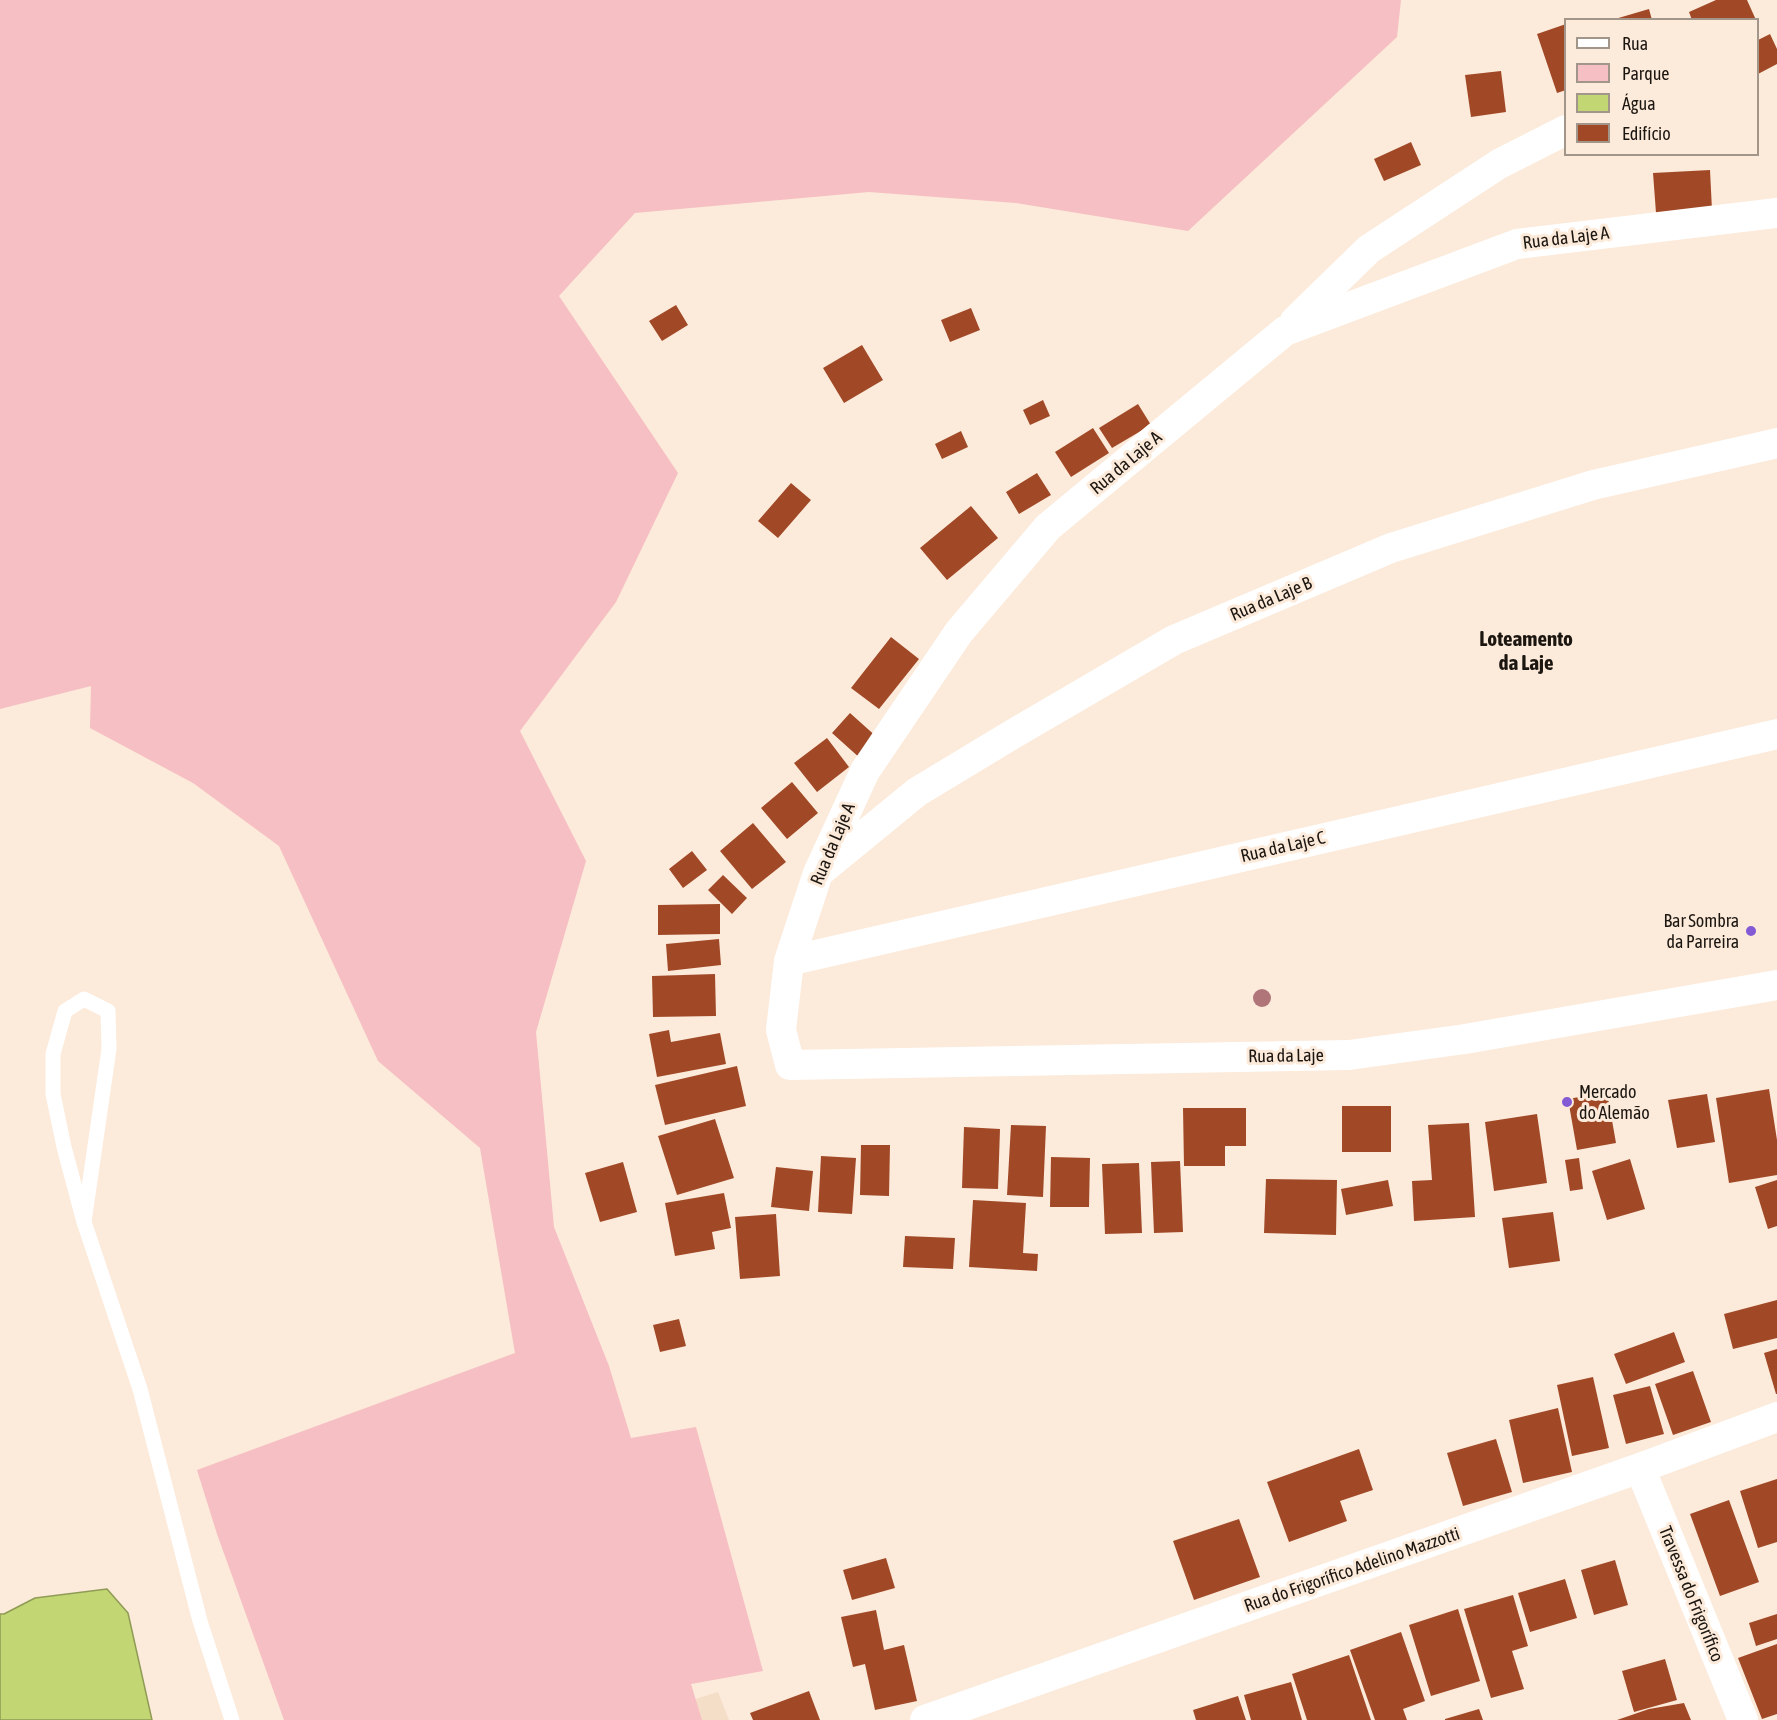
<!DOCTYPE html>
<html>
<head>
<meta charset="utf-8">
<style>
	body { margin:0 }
	#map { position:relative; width:1777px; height:1720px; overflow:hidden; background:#fceada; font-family:"Asap Condensed",sans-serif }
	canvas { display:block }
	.legend { position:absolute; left:1564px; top:18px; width:195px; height:138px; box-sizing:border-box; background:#fceada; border:2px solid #a2958a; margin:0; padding:8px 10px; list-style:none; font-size:18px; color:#1c1611 }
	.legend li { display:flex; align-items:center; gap:12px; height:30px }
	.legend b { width:30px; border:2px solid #a2958a }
</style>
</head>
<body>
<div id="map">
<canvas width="1777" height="1720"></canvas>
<ul class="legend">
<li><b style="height:8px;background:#fff"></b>Rua</li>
<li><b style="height:16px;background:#f6bfc3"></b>Parque</li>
<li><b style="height:16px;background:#c2d673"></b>Água</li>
<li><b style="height:16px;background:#a14927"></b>Edifício</li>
</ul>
</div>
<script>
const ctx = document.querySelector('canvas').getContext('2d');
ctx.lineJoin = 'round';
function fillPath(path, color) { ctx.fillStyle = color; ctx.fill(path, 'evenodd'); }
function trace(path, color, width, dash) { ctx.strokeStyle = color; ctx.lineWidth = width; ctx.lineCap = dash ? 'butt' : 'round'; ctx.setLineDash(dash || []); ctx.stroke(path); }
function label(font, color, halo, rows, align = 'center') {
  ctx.font = font + ' "Asap Condensed",sans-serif'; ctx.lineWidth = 6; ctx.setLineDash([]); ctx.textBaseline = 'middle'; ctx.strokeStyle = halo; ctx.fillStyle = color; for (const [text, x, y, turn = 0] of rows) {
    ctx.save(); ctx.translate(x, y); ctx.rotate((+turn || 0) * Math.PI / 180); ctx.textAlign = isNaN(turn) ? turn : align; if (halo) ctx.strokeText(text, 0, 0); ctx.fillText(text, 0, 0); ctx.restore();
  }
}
fillPath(new Path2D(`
	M 718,1692 L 729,1720 L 628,1720 Z`), '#f5dec8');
fillPath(new Path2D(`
	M 0,0 L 1401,0 L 1397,37 L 1188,231 L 1016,203 L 869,192 L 635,213 L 559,296 L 678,473 L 616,602 L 520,731 L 586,861 L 536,1032 L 554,1227 L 609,1366 L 631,1438 L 696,1427 L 763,1671 L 691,1684 L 702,1720 L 284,1720 L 217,1534 L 197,1470 L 515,1353 L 480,1148 L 378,1061 L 279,846 L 193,783 L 90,728 L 91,686 L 0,709 Z`), '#f6bfc3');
const water = new Path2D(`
	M 107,1589 L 128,1613 L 152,1720 L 0,1720 L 0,1614 L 4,1614 L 35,1598 Z`);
fillPath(water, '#c2d673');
trace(water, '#909c56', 1.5);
fillPath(new Path2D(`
	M 1716,0 L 1747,0 L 1756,20 L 1692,20 L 1689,12 Z
	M 1649,9 L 1652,20 L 1615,20 L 1615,19 Z
	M 1566,24 L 1566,90 L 1557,93 L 1537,34 Z
	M 1770,34 L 1777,49 L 1777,64 L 1758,74 L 1758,40 Z
	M 1501,71 L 1506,112 L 1471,117 L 1465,75 Z
	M 1411,142 L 1421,165 L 1384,181 L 1374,159 Z
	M 1710,170 L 1712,210 L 1656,213 L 1653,173 Z
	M 676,305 L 688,325 L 662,341 L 649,321 Z
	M 971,308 L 980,330 L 950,342 L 941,320 Z
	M 862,345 L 883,380 L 844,403 L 823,368 Z
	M 1043,400 L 1050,416 L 1030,425 L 1023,410 Z
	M 1138,404 L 1151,425 L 1112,448 L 1099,428 Z
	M 1093,428 L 1109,453 L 1071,477 L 1055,452 Z
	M 961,431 L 968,447 L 942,459 L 935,444 Z
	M 1037,473 L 1051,495 L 1019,514 L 1006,492 Z
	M 791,483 L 811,500 L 778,538 L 758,521 Z
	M 971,506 L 998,538 L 947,580 L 920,548 Z
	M 891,637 L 919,659 L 879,709 L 851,688 Z
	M 850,713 L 879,739 L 861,759 L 832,733 Z
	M 827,738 L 849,767 L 817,792 L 794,763 Z
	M 792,782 L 818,813 L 787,839 L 761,808 Z
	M 753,823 L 786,862 L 752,889 L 720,851 Z
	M 692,851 L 707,870 L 683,888 L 669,869 Z
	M 723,875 L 747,898 L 732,914 L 708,890 Z
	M 720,904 L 720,934 L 658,935 L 658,905 Z
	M 719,939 L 721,965 L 668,971 L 666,944 Z
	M 715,974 L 716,1016 L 653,1017 L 652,976 Z
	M 669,1030 L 671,1042 L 720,1033 L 726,1064 L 657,1077 L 649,1034 Z
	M 737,1066 L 746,1106 L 665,1125 L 655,1085 Z
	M 1769,1089 L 1777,1140 L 1777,1175 L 1729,1183 L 1716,1098 Z
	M 1607,1092 L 1616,1143 L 1577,1150 L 1568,1099 Z
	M 1707,1094 L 1715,1142 L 1677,1148 L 1668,1100 Z
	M 1342,1106 L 1391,1106 L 1391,1152 L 1342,1152 Z
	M 1183,1108 L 1246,1108 L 1246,1146 L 1225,1146 L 1225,1166 L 1184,1166 Z
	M 1537,1114 L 1547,1183 L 1494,1191 L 1485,1122 Z
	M 715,1119 L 734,1178 L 677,1195 L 658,1136 Z
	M 1469,1123 L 1475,1217 L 1414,1221 L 1412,1181 L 1432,1180 L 1428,1125 Z
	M 1011,1125 L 1046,1126 L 1043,1197 L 1007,1195 Z
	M 964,1127 L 1000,1129 L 998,1189 L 962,1188 Z
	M 861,1145 L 890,1145 L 889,1196 L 860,1195 Z
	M 821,1156 L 856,1158 L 852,1214 L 818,1212 Z
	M 1051,1157 L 1090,1158 L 1089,1207 L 1050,1207 Z
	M 1579,1158 L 1583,1189 L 1570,1191 L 1565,1160 Z
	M 1630,1159 L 1645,1209 L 1607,1220 L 1592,1171 Z
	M 1180,1161 L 1183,1232 L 1154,1233 L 1151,1162 Z
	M 623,1162 L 637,1212 L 600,1222 L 585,1173 Z
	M 1139,1163 L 1142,1233 L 1105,1234 L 1102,1164 Z
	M 776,1167 L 813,1171 L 809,1211 L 771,1207 Z
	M 1266,1179 L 1337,1180 L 1336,1235 L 1264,1233 Z
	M 1388,1180 L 1393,1206 L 1346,1215 L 1341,1189 Z
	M 1777,1180 L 1777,1226 L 1768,1229 L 1755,1187 Z
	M 724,1193 L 731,1228 L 712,1232 L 715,1249 L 675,1256 L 665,1203 Z
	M 973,1200 L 1026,1203 L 1023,1253 L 1038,1254 L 1037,1271 L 969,1267 Z
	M 1553,1212 L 1560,1261 L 1509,1268 L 1502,1218 Z
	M 776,1214 L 780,1276 L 740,1279 L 735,1217 Z
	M 905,1236 L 955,1238 L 953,1269 L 903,1267 Z
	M 1777,1300 L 1777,1338 L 1733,1349 L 1724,1314 Z
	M 679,1319 L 686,1346 L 660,1352 L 653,1325 Z
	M 1674,1332 L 1685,1362 L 1626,1384 L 1614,1354 Z
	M 1777,1349 L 1777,1394 L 1776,1394 L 1764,1353 Z
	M 1693,1371 L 1711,1422 L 1673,1435 L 1655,1384 Z
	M 1593,1377 L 1609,1448 L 1572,1456 L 1557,1385 Z
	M 1650,1386 L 1664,1434 L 1626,1444 L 1613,1395 Z
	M 1558,1408 L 1572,1472 L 1523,1483 L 1509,1420 Z
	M 1496,1439 L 1512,1492 L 1463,1506 L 1447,1453 Z
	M 1359,1449 L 1373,1490 L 1340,1501 L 1347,1521 L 1289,1542 L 1267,1482 Z
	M 1777,1479 L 1777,1542 L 1758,1548 L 1740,1491 Z
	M 1729,1500 L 1759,1582 L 1720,1596 L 1690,1514 Z
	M 1239,1519 L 1260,1577 L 1194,1600 L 1173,1541 Z
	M 886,1558 L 895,1588 L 852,1600 L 843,1570 Z
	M 1615,1560 L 1628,1605 L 1594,1615 L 1581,1570 Z
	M 1565,1579 L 1577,1618 L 1530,1632 L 1518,1593 Z
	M 1513,1595 L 1528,1646 L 1512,1651 L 1524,1689 L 1491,1698 L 1464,1609 Z
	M 1458,1609 L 1480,1681 L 1431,1696 L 1409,1625 Z
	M 876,1610 L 884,1650 L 904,1645 L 917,1701 L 875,1710 L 865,1664 L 853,1667 L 841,1617 Z
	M 1777,1614 L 1777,1639 L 1756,1646 L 1749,1623 Z
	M 1401,1632 L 1425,1701 L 1403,1709 L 1407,1720 L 1375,1720 L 1350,1650 Z
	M 1777,1644 L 1777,1714 L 1762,1719 L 1738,1658 Z
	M 1349,1655 L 1371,1720 L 1307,1720 L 1292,1674 Z
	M 1665,1659 L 1677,1700 L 1634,1712 L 1622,1671 Z
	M 1291,1682 L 1302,1720 L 1251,1720 L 1244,1695 Z
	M 809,1691 L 820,1720 L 753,1720 L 750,1713 Z
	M 1238,1696 L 1246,1720 L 1196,1720 L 1193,1710 Z
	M 1684,1703 L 1691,1720 L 1617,1720 L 1649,1709 Z
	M 1479,1709 L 1483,1720 L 1445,1720 L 1445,1719 Z`), '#a14927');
trace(new Path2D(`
	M 84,1222 L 109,1049 L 108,1011 L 84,999 L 65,1011 L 53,1054 L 53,1094 L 64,1147 L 84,1222 L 140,1389 L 200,1621 L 232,1720`), '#fff', 15);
trace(new Path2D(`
	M 1777,213 L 1517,244 L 1285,331 L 1048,527 L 959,632 L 865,771 L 818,873 L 789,961 L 781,1030 L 790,1065 L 1349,1055 L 1465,1039 L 1777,985
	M 1295,321 L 1369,249 L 1499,164 L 1566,130
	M 823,869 L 917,792 L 1013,734 L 1174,640 L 1391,548 L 1593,485 L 1777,443
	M 789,961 L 1777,734
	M 1640,1468 L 1743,1720
	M 925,1720 L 1640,1468 L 1777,1417`), '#fff', 30);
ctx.fillStyle = '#b07579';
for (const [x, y] of [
	[1262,998]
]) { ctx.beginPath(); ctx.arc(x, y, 9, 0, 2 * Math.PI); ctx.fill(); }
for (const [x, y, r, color] of [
	[1751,931,6,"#845ad4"],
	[1567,1102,6,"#845ad4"]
]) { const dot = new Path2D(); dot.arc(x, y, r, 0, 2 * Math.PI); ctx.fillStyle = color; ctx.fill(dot); trace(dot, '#fceada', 2); }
label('18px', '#1c1611', '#fceada', [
	["Rua da Laje A",1566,238,-7],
	["Rua da Laje A",1126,463,-40],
	["Rua da Laje B",1271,599,-23],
	["Rua da Laje A",833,844,-67],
	["Rua da Laje C",1283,847,-13],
	["Rua da Laje",1286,1056,-1],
	["Rua do Frigorífico Adelino Mazzotti",1352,1570,-19],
	["Travessa do Frigorífico",1691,1594,68]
]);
label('18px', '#1c1611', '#fceada', [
	["Bar Sombra",1739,921],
	["da Parreira",1739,942],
	["Mercado",1579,1092,"left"],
	["do Alemão",1579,1113,"left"]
], 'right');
label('bold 21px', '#1c1611', '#fceada', [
	["Loteamento",1526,639],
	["da Laje",1526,663]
]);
</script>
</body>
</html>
